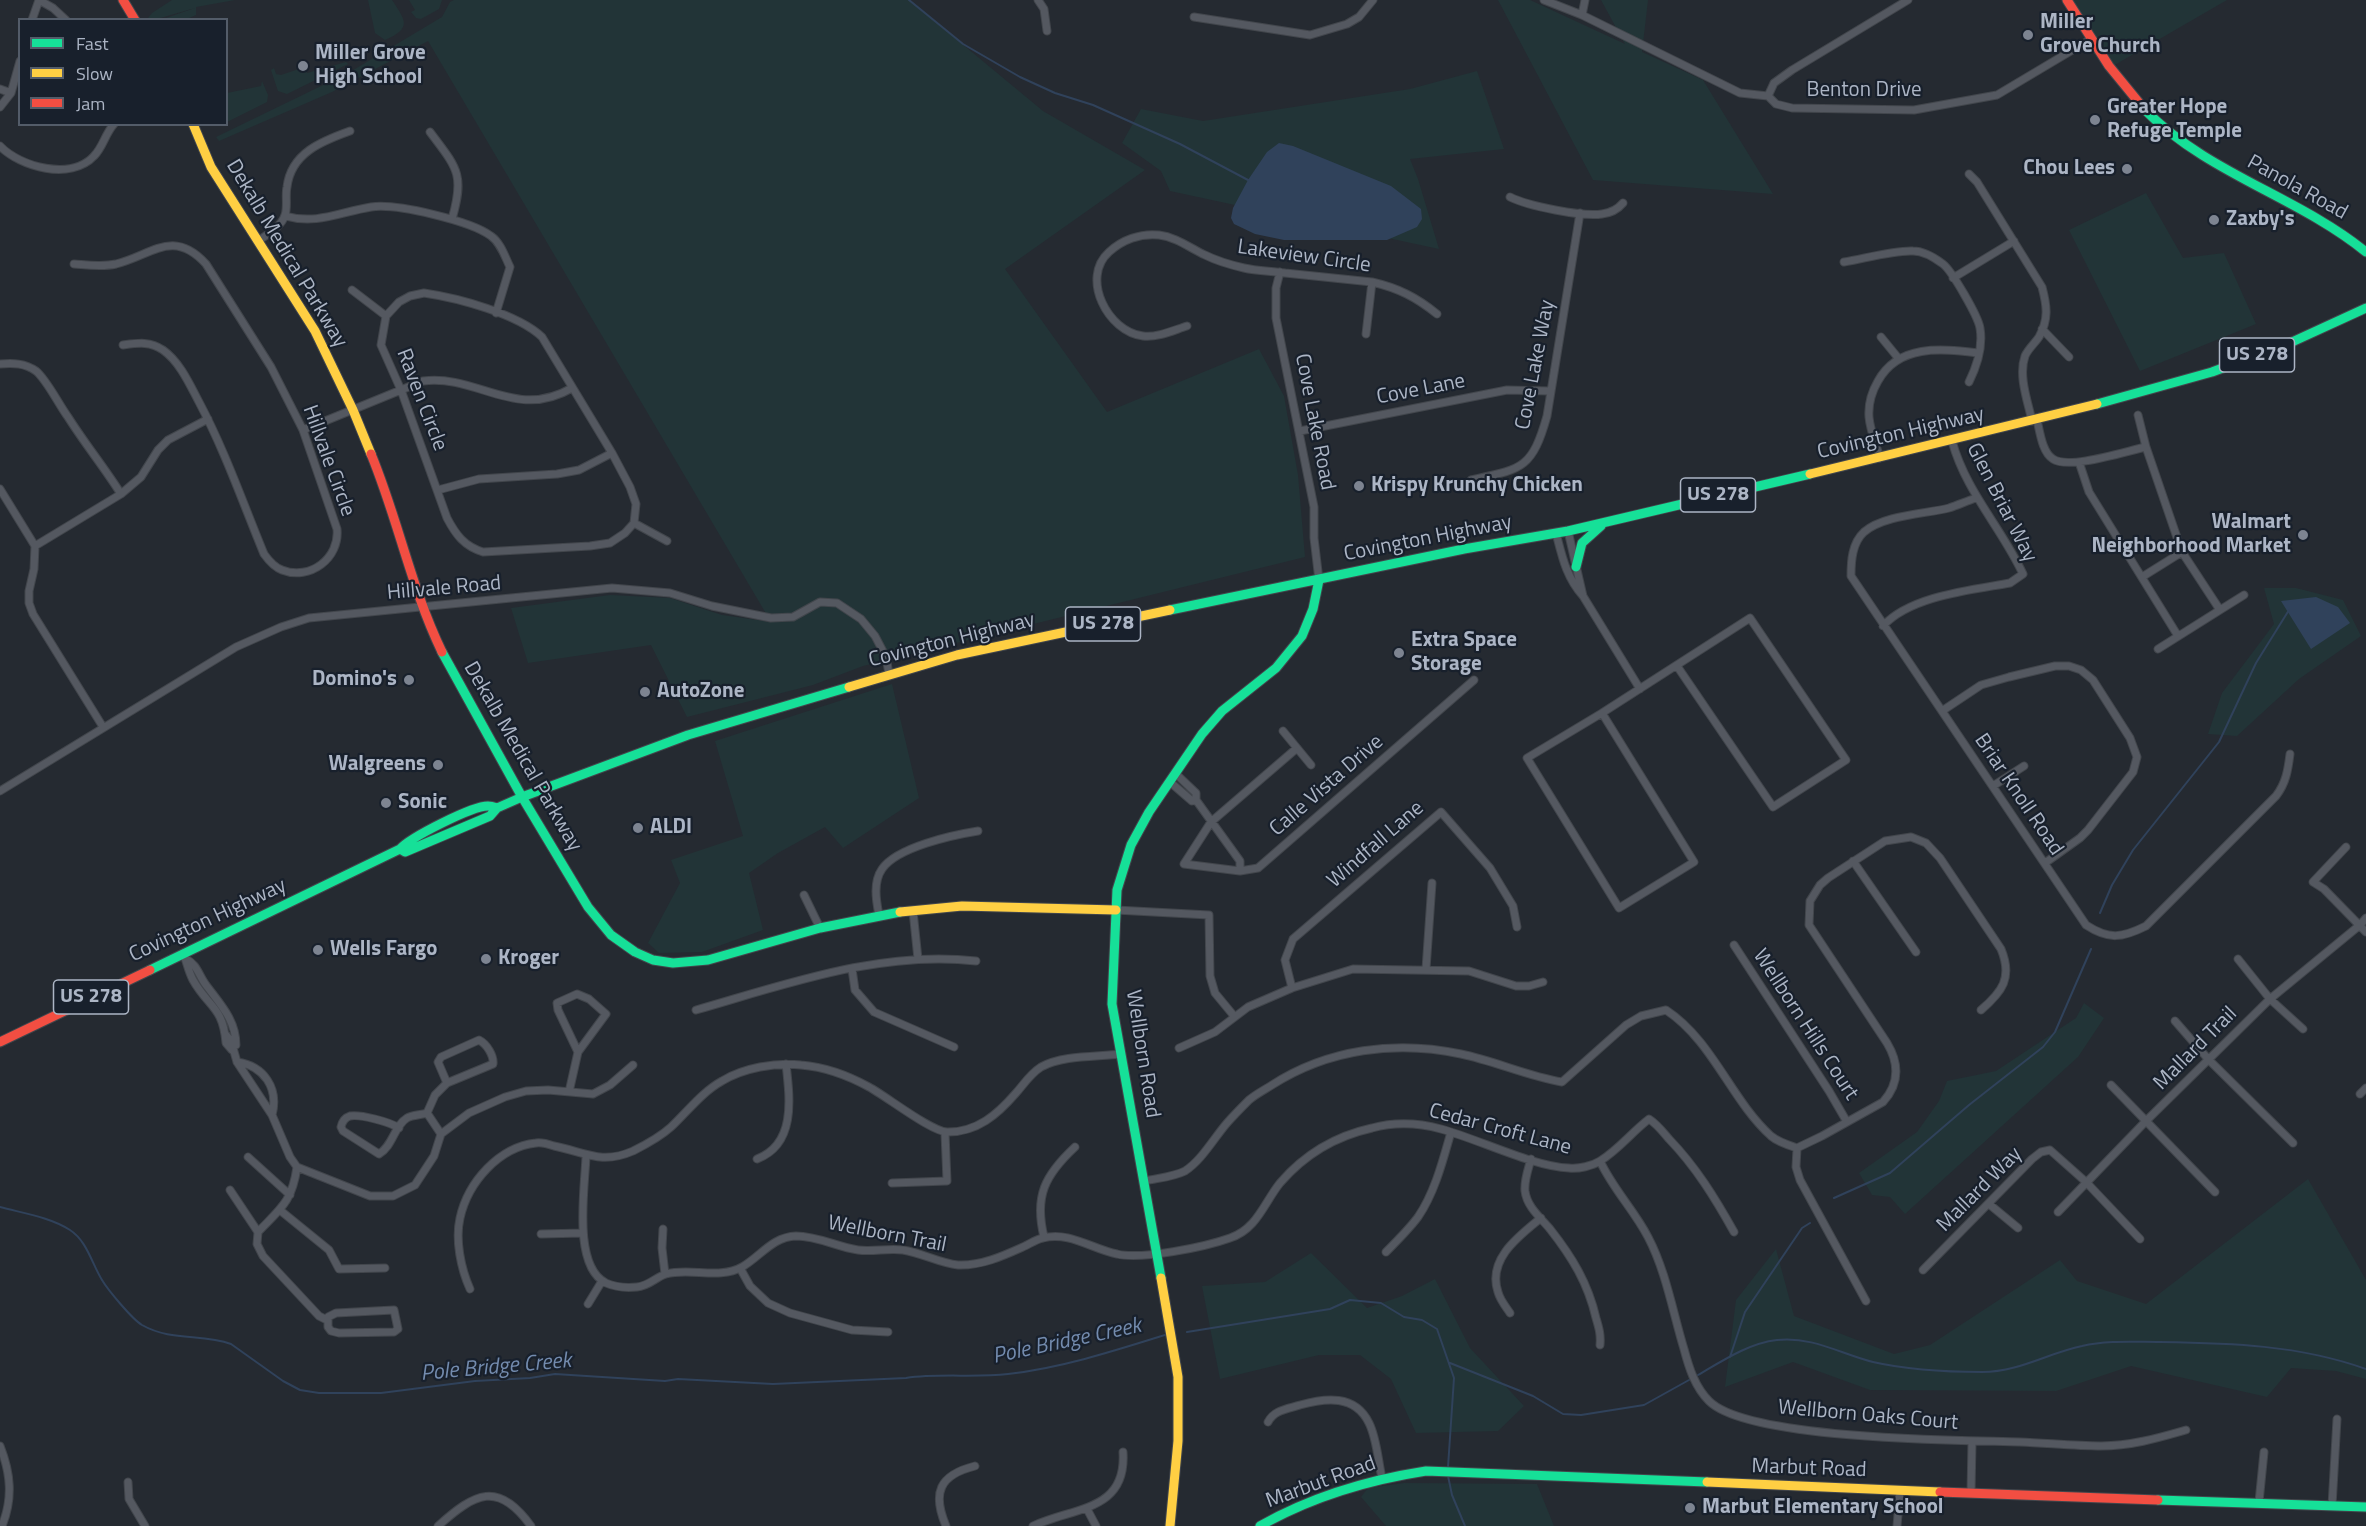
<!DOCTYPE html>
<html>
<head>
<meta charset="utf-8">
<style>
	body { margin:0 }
	#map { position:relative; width:2366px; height:1526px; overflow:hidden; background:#252a31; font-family:"Titillium Web",sans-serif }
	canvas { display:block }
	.legend { position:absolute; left:18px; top:18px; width:210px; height:108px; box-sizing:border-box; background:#18202c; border:2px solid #535c69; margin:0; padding:8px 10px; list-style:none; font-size:18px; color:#acb5c5 }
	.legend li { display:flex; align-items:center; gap:12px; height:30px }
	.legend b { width:30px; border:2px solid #535c69 }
</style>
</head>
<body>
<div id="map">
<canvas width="2366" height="1526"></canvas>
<ul class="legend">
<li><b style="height:8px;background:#16e098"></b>Fast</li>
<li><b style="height:8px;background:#ffcf43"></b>Slow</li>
<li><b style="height:8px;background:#f24e42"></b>Jam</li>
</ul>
</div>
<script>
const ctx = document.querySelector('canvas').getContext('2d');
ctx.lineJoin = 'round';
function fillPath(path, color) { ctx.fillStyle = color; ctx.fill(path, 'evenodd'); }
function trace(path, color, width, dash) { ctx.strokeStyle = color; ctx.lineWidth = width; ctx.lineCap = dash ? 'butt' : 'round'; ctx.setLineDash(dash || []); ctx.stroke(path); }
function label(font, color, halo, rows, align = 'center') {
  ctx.font = font + ' "Titillium Web",sans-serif'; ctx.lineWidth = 4.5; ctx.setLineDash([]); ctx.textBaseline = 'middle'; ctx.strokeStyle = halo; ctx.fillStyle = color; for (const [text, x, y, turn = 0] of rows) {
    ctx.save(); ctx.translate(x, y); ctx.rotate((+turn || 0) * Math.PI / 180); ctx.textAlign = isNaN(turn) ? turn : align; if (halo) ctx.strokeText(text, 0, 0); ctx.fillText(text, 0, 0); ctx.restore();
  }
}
fillPath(new Path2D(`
	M 172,0 L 235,0 L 196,7 L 196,15 L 187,19 L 163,19 L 195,8 L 157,19 L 150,19 L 148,18 L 152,13 Z
	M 368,0 L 392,0 C 405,20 413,28 385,40 L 375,33 Z
	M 409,0 L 442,0 L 439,9 L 421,19 L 416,18 L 411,12 L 415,10 Z
	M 454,0 L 909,0 L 1043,111 L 1145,170 L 1005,269 L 1107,412 L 1259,349 L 1284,396 L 1298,475 L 1305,557 L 863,666 L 813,685 L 687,717 L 651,645 L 528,663 L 511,608 L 610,595 L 670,598 L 722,615 L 771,622 L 428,41 L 332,92 L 219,141 L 216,137 L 350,72 L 442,17 L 450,2 Z
	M 1498,0 L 1530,0 L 1625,44 L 1601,0 L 1648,0 L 1642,52 L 1703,80 L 1773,194 L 1593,180 Z
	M 2067,0 L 2227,0 L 2106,70 Z
	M 346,62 L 348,64 L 287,94 L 278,91 L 271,70 L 274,68 L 276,74 L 281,75 L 305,67 L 307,73 Z
	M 1477,71 L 1504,149 L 1410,159 L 1418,179 L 1439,249 L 1170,191 L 1161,171 L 1122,143 L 1141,109 L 1203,121 L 1410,89 Z
	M 262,81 L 268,95 L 267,102 L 227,122 L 227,93 L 261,86 Z
	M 2146,193 L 2183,258 L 2224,253 L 2256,324 L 2140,371 L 2069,230 Z
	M 2264,588 L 2296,588 L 2343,600 L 2361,636 L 2299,679 L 2237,736 L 2208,734 L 2222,693 L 2274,624 Z
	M 892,684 L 919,798 L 843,848 L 825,827 L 778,853 L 749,873 L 763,930 L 702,952 L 659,953 L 648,943 L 680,883 L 671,860 L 743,836 L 715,741 Z
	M 2084,1003 L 2104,1018 L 2078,1057 L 1905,1214 L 1890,1197 L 1872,1195 L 1859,1173 L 1917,1132 L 1939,1101 L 1947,1081 L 1996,1071 L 2076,1018 Z
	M 2308,1179 L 2366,1280 L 2366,1379 L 2336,1371 L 2291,1368 L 2267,1397 L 2131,1366 L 2056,1391 L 1870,1390 L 1793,1362 L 1725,1387 L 1736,1300 L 1776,1249 L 1794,1316 L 1894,1354 L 1930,1345 L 2060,1260 L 2077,1281 L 2146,1304 Z
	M 1311,1253 L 1367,1308 L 1402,1296 L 1435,1279 L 1470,1348 L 1524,1406 L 1498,1431 L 1416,1433 L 1391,1379 L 1360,1355 L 1319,1355 L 1220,1379 L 1202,1286 L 1265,1282 Z
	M 1404,1483 L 1537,1484 L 1554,1526 L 1386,1526 L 1361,1497 L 1368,1488 Z`), '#223437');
fillPath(new Path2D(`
	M 1279,143 L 1293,146 L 1391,186 L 1421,209 L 1422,219 L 1417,227 L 1387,240 L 1284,240 L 1255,234 L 1234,224 L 1231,218 L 1233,208 L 1248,180 L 1267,152 Z
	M 2316,597 L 2338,607 L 2350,623 L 2311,649 L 2281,601 Z`), '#30425b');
trace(new Path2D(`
	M 909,0 L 963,44 L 1020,77 L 1055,93 L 1093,105 L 1180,144 L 1248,180
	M 2100,913 L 2112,885 L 2133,850 L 2219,742 L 2256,663 L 2289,610
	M 1834,1198 L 1890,1173 L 1969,1105 L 2043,1047 L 2055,1032 L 2091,949
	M 0,1207 C 22,1213 50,1217 70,1230 C 87,1241 92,1264 102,1280 C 108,1290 132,1319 142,1325 C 172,1342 202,1333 231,1344 L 283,1381 L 300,1390 L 319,1393 L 381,1393 L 475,1381 L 530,1378 L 555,1374 L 665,1381 L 678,1379 L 773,1384 L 906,1378 C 940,1373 974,1378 1008,1374 C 1061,1368 1114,1351 1165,1335
	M 1187,1332 L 1330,1309 L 1350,1300 L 1381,1303 L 1404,1317 L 1422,1320 L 1437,1329 L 1454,1378 L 1448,1467
	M 1730,1357 L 1745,1312 L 1802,1228 L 1810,1223
	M 1450,1363 L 1533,1396 L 1563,1414 L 1581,1415 L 1644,1405 L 1689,1380
	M 1698,1375 C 1722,1361 1749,1343 1777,1340 C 1812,1336 1841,1354 1873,1362 C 1908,1370 1946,1372 1982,1372 C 2019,1372 2048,1353 2082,1346 C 2107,1340 2134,1342 2160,1342 C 2230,1343 2299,1345 2366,1369
	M 1448,1476 L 1452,1495 L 1465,1526`), '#30425b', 2);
const street = new Path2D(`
	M 39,0 L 53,8 L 66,20
	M 1038,0 L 1044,9 L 1047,31
	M 1544,0 L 1582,15 L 1740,93 L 1768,96 L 1774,83 L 1792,70 L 1908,0
	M 1582,15 L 1585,0
	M 1194,17 L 1310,35 L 1347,24 L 1359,17 L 1373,0
	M 32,20 L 39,0
	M 0,89 L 11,93
	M 1768,96 L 1776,104 L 1792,108 L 1914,110 L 1997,95 L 2091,39
	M 0,107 L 11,93 L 20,61
	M 430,132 C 457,168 465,174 452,219
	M 0,146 C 20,167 71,181 94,156 C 103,147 105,134 114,124
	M 1969,174 L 1977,182 L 2042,287 C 2047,306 2049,319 2039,337 C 2035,343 2028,349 2025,356 C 2018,376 2028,402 2032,421
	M 1510,197 C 1528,206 1582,217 1602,214 C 1610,213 1618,209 1623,203
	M 285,216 C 317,225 340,212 371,207 C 396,203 471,221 491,236 C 501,243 505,257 510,267 L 496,313
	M 258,241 C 267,235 282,226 285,215 C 288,207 285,195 287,187 C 291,153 322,141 350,131
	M 1844,262 C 1863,259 1894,250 1913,251 C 1923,251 1935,258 1943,264 C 1952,271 1978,316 1980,328 C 1983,346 1977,366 1969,382
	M 74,264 C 88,265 102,267 116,264 C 152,255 173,228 206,264 L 271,367 L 303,430 L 337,529 C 340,558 310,581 282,570 C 274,567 269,561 264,554 C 243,503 225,451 199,402 C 190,385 180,362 163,350 C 150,341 138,343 123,345
	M 1280,272 L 1276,288 L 1276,318 L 1314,507 L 1314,538 L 1319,580
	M 1953,278 L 2014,241
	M 352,290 L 386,316
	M 424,293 C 458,298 518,314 542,337 L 612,453 L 630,487 L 636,504 L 634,523 L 625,533 L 610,543 L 590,546 L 483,552 C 464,546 456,535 447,518 L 401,390 L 381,345 L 386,316 L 399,302 L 410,296 Z
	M 1187,326 C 1174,330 1157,338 1143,336 C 1108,332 1080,278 1109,252 C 1122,240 1140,233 1159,235 C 1176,237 1190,248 1205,255 C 1217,261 1231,265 1244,268 C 1257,271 1272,271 1285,273 C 1314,276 1343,279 1372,282 C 1398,288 1416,297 1437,314
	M 2042,329 L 2069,357
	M 1366,334 L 1372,282
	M 1881,337 L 1899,359
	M 0,364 C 13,363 25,363 36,371 C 47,380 59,405 68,417 C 85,444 104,467 121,494
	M 2138,415 L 2146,447
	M 2037,420 C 2040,432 2042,452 2053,459 C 2069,470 2126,451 2146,447 L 2182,552 L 2220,610 L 2158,649
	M 303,430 L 423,381 C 478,374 515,421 572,388
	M 1300,431 L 1507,390 L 1550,391
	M 1880,458 C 1876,445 1870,430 1869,417 C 1868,403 1871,393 1878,381 C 1899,343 1943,349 1979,353
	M 2079,462 L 2089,492 L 2178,636
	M 1471,480 C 1522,469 1532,469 1547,416 L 1580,213
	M 0,489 L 35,546 L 34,569 L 29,591 L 29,603 L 33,614 L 103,727
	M 438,490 L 479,479 L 557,474 L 579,470 L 612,453
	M 1976,498 C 1967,501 1958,505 1949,508 C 1925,514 1884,515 1864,532 C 1852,543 1851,561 1851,576 L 2086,925 C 2109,940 2122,938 2146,926 L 2276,796 C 2286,783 2288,770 2290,754
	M 634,523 L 667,541
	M 1556,533 C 1562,556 1566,577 1583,596 L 1568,531
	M 35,546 L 121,494 L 141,477 L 158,450 L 168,440 L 208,419
	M 2142,577 L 2182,552
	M 1583,596 L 1640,689
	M 2220,610 L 2244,595
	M 1883,626 C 1910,596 1971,590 2010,583 L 2023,574 C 2001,527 1966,492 1952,441
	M 1942,711 L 1981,685 L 2009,677 L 2055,666 L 2069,666 L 2081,670 L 2093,680 L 2130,738 L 2137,757 L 2133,772 L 2088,830 L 2080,838 L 2045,863
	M 1602,713 L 1694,862 L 1619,908 L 1527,758 L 1602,713 L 1750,618 L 1846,760 L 1773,807 L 1677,666
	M 1283,731 L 1311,765
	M 1297,748 L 1211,822 L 1184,864 L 1240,871 L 1258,868 L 1474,680
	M 1175,773 L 1196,793 L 1196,800 L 1240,861 L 1240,871
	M 1170,782 L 1192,801 L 1196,800
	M 1993,786 L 2024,766
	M 0,791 L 236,647 L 281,627 L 309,618 L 612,588 L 670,593 L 712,606 L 771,618 L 793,617 L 820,602 L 837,603 L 861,619 L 875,636 L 886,657 L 889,674
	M 2346,847 L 2313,882 L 2324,889 L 2366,932
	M 1853,861 L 1916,952
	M 804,895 L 820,928
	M 1116,910 L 1209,915 L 1210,976 L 1215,993 L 1234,1016
	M 913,911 L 918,959
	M 879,915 C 876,900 873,882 882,869 C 897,847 953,835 978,831
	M 1734,945 L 1829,1091 L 1847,1122
	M 183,953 C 187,962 188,971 193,980 C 208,1007 223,1006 226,1043 L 232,1050
	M 186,959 C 197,964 199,976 206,985 C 220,1004 236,1020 236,1045
	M 2238,959 L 2270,999 L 2303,1029
	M 852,969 L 855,990 L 874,1012 L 954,1047
	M 1426,969 L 1432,883
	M 1292,988 L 1285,960 L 1293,939 L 1441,812 L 1490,868 L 1513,906 L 1517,927
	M 577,994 L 589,999 L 606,1014 L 578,1052 L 558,1010 L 557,1003 Z
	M 696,1010 C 787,984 881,950 976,961
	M 2175,1021 L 2209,1060 L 2293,1143
	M 226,1035 L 231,1041 L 237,1062 L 272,1115 L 290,1157 L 297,1167 C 292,1202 281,1208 258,1232 L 257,1244 L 263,1256 L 319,1316 L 327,1320
	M 479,1040 C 487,1044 494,1056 493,1064 L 447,1083 L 438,1062 L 441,1057 Z
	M 1179,1048 L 1215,1032 L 1248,1007 L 1292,988 L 1353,969 L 1469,971 L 1516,986 L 1529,986 L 1543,982
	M 237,1062 C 264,1066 279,1088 272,1115
	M 2111,1085 L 2215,1192
	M 569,1092 L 578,1052
	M 2360,1094 L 2366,1088
	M 427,1113 L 441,1134
	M 399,1128 C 390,1122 360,1114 350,1116 C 344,1118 342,1122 341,1127 L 343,1131 L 379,1154 C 393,1146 394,1126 407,1118 C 412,1115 421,1115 427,1113 L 435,1095 L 447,1083
	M 1797,1148 L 1822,1136 L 1883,1102 C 1900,1083 1899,1063 1887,1043 L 1809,925 L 1810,901 L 1820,885 L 1828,878 L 1885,841 L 1911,837 L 1926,843 L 1940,858 L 2001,949 C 2013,978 2002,992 1981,1010
	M 1797,1148 L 1796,1167 L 1800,1180 L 1866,1301
	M 586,1156 C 585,1187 572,1266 606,1283 C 615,1287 627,1288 637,1287 C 649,1286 656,1277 666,1274 C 690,1267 719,1280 742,1267 C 761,1256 772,1237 796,1236 C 818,1236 837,1247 858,1250 C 873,1252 888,1248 903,1250 C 922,1253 939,1263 958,1265 C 982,1266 1005,1255 1025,1246 C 1031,1243 1037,1239 1043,1238 C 1069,1231 1092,1249 1117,1254 C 1141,1260 1205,1247 1230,1238 C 1257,1229 1264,1203 1280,1183 C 1304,1155 1336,1136 1372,1128 C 1394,1122 1419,1123 1441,1129 C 1478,1139 1534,1167 1569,1168 C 1579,1169 1592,1166 1600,1161 C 1618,1150 1632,1132 1649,1119 C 1657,1124 1663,1132 1669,1139 C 1696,1167 1715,1198 1734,1232
	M 248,1157 L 290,1195
	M 757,1159 C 796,1144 790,1099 786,1064
	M 1531,1159 C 1528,1170 1524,1180 1525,1191 C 1527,1207 1540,1217 1550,1229 C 1572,1257 1588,1283 1596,1318 C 1599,1328 1601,1335 1600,1345
	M 1600,1161 C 1613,1189 1634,1210 1648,1237 C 1666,1271 1673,1313 1684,1349 C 1689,1368 1695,1387 1709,1401 C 1748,1440 1960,1440 2020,1442 C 2047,1443 2074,1446 2101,1446 C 2131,1446 2158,1438 2186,1430
	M 297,1167 L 370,1196 L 393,1196 L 415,1185 L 434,1156 L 441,1134 L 469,1113 L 505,1097 L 526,1091 L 548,1090 L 593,1094 L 610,1085 L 633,1065
	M 1145,1181 C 1158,1178 1173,1177 1185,1171 C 1202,1160 1214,1138 1227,1123 C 1234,1115 1242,1107 1249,1100 C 1256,1094 1264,1090 1272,1085 C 1328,1049 1396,1040 1461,1054 C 1495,1061 1527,1076 1562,1082 L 1626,1025 L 1641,1016 L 1666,1010 C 1713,1041 1731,1100 1771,1136 C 1778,1142 1788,1145 1797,1148
	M 892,1183 L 947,1181 L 945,1133
	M 230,1190 L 258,1232
	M 1989,1204 L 2018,1228
	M 281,1211 L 329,1250 L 339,1269 L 385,1268
	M 2058,1212 L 2146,1121 L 2270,999 L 2360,925 L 2366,918
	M 663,1229 L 662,1248 L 665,1274
	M 541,1234 L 583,1233
	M 1044,1237 C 1034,1196 1045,1175 1075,1147
	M 1386,1252 C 1397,1241 1409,1229 1418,1217 C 1435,1192 1443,1160 1451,1132
	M 740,1268 L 750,1286 L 768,1303 L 790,1313 L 852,1330 L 888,1332
	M 1923,1270 L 2032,1159 L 2041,1152 L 2050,1150 L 2086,1182 L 2140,1239
	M 470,1289 C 461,1269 455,1240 460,1218 C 468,1182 499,1147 536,1143 C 542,1142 548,1144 554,1146 C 585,1152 601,1165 633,1151 C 647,1144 660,1137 671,1127 C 687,1112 702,1092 722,1081 C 743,1068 776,1062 801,1065 C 825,1067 849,1076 869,1087 C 886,1096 933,1133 948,1132 C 977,1132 997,1115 1016,1093 C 1024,1084 1030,1074 1041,1067 C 1063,1055 1096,1057 1121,1054
	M 588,1304 L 602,1281
	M 394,1310 L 398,1329 L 394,1332 L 339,1333 L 331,1331 L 328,1327 L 328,1317 L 336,1313 Z
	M 1510,1313 C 1506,1307 1500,1300 1498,1292 C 1487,1259 1519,1236 1541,1218
	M 1268,1422 C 1274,1410 1287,1409 1300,1405 C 1325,1398 1355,1394 1369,1423 C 1377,1439 1378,1461 1382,1478
	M 0,1446 C 11,1474 13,1498 2,1526
	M 128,1482 L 129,1499 L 145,1526
	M 1971,1493 L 1972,1442
	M 2259,1502 L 2264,1452
	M 2332,1506 L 2337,1419
	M 1087,1509 L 1096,1526
	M 438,1526 C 475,1493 498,1480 531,1526
	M 946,1526 C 932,1493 939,1475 975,1466
	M 1033,1526 C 1073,1507 1127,1512 1123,1452
	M 1897,1526 L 1900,1491`);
const fast = new Path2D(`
	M 2145,110 C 2208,174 2297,196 2366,252
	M 2097,404 L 2212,372 L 2292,342 L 2366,308
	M 1576,567 L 1582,543 L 1601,526
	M 1170,610 L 1464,549 L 1568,531 L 1810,474
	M 442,652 L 522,797 L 588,907 L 611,935 L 635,952 L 653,960 L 673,963 L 708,960 L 820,928 L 900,912
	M 400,849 L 405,852 L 490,816 L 497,808 L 522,797 L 688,735 L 849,687
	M 150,970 L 400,849 C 411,837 472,806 488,806 C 491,806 494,807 497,808
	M 1161,1278 L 1112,1004 L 1117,890 L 1131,845 L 1149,812 L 1202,734 L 1222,711 L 1276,668 L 1302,636 L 1313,609 L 1319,580
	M 2158,1500 L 2366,1507
	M 1260,1526 C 1311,1497 1368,1480 1426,1471 L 1707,1482`);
const slow = new Path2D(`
	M 193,124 L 211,167 L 315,331 L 353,410 L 371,454
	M 1810,474 L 2097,404
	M 849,687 L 957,655 L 1170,610
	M 900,912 L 962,906 L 1116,910
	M 1161,1278 L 1178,1377 L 1178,1441 L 1170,1526
	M 1707,1482 L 1940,1492`);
const jam = new Path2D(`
	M 123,0 L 135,20
	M 2067,0 L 2109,66 L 2145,110
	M 371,454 C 398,519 411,588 442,652
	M 0,1042 L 150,970
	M 1940,1492 L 2158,1500`);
trace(street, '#42464c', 9);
trace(fast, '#42464c', 11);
trace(slow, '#42464c', 11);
trace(jam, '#42464c', 11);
trace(street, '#545860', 7);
trace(fast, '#16e098', 9);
trace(slow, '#ffcf43', 9);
trace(jam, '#f24e42', 9);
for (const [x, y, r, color] of [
	[2028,35,6,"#7d8491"],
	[303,66,6,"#7d8491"],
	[2095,120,6,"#7d8491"],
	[2127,169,6,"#7d8491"],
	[2214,220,6,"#7d8491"],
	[1359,486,6,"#7d8491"],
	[2303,535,6,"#7d8491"],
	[1399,653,6,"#7d8491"],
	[409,680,6,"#7d8491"],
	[645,692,6,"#7d8491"],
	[438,765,6,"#7d8491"],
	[386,803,6,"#7d8491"],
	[638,828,6,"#7d8491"],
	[318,950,6,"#7d8491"],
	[486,959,6,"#7d8491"],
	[1690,1508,6,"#7d8491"]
]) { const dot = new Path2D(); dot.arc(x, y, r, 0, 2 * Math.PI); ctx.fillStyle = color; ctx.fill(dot); trace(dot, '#18202c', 2); }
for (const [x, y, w] of [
	[2257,355,75],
	[1718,495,75],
	[1103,624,75],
	[91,997,75]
]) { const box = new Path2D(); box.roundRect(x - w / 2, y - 17, w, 34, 4.5); ctx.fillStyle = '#18202c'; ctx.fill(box); trace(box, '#acb5c5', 1.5); }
label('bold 20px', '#acb5c5', null, [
	["US 278",2257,355],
	["US 278",1718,495],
	["US 278",1103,624],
	["US 278",91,997]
]);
label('bold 21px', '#acb5c5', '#18202c', [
	["Miller",2040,23],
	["Grove Church",2040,47],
	["Miller Grove",315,54],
	["High School",315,78],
	["Greater Hope",2107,108],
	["Refuge Temple",2107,132],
	["Chou Lees",2115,169,"right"],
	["Zaxby's",2226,220],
	["Krispy Krunchy Chicken",1371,486],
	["Walmart",2291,523,"right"],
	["Neighborhood Market",2291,547,"right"],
	["Extra Space",1411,641],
	["Storage",1411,665],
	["Domino's",397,680,"right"],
	["AutoZone",657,692],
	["Walgreens",426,765,"right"],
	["Sonic",398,803],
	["ALDI",650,828],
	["Wells Fargo",330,950],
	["Kroger",498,959],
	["Marbut Elementary School",1702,1508]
], 'left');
label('21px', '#acb5c5', '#18202c', [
	["Benton Drive",1864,91],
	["Panola Road",2297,188,29],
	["Dekalb Medical Parkway",286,254,59],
	["Lakeview Circle",1304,257,8],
	["Cove Lake Way",1536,365,-79],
	["Cove Lane",1421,390,-11],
	["Raven Circle",421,400,69],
	["Cove Lake Road",1314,422,79],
	["Covington Highway",1901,434,-13],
	["Hillvale Circle",328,461,70],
	["Glen Briar Way",2001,503,63],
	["Covington Highway",1428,539,-11],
	["Hillvale Road",444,589,-5],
	["Covington Highway",952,641,-14],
	["Dekalb Medical Parkway",522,757,60],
	["Calle Vista Drive",1327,786,-41],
	["Briar Knoll Road",2018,795,56],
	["Windfall Lane",1376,845,-41],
	["Covington Highway",208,921,-25],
	["Wellborn Hills Court",1805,1025,57],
	["Mallard Trail",2196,1049,-45],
	["Wellborn Road",1142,1054,81],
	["Cedar Croft Lane",1500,1130,15],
	["Mallard Way",1980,1190,-45],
	["Wellborn Trail",887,1235,11],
	["Wellborn Oaks Court",1868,1416,5],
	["Marbut Road",1809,1469,2],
	["Marbut Road",1321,1483,-20]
]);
label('italic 22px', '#738bae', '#18202c', [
	["Pole Bridge Creek",1067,1342,-12],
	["Pole Bridge Creek",496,1368,-5]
]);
</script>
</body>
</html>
